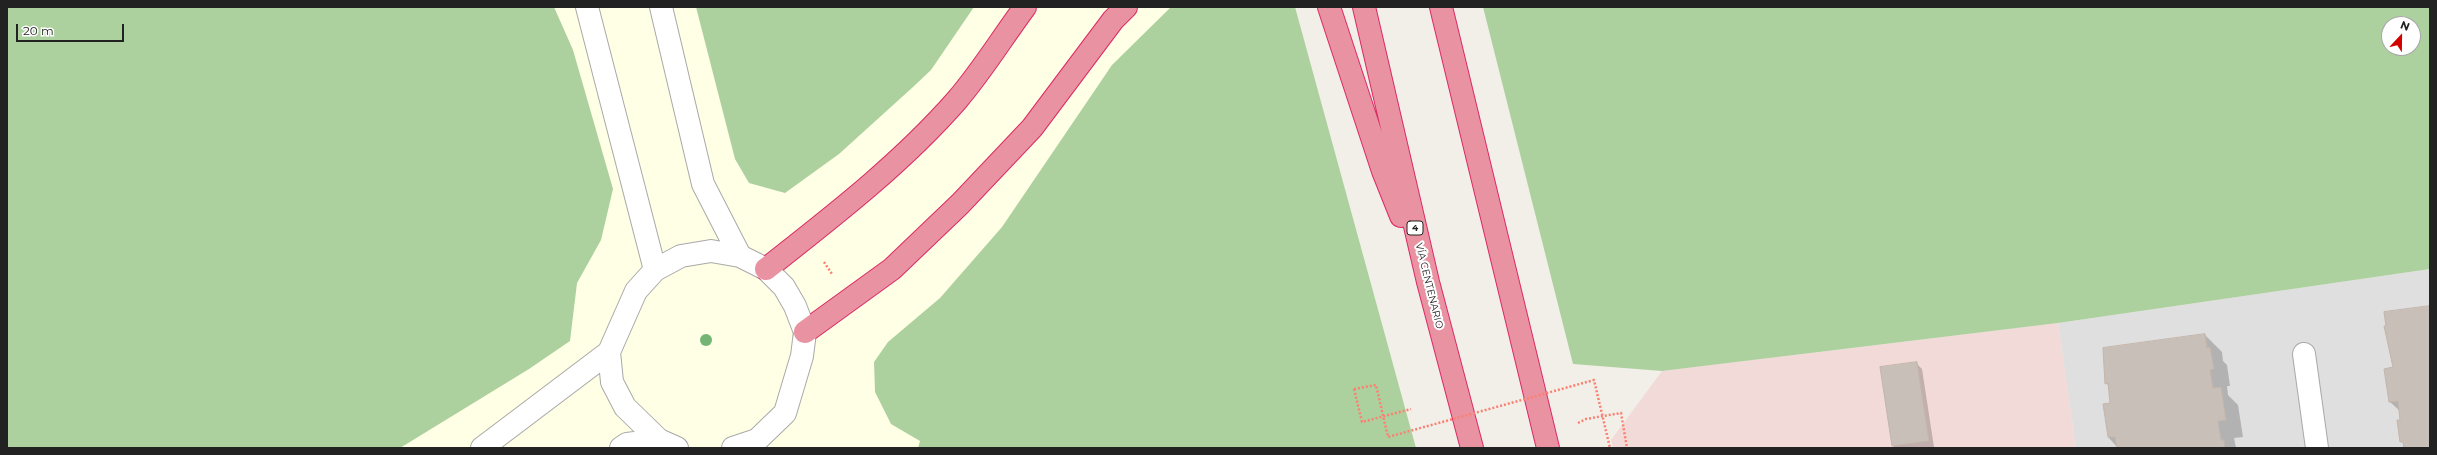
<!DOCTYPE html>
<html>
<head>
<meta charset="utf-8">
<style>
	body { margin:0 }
	#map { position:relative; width:2437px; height:455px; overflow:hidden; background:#f2efe9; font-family:Montserrat,sans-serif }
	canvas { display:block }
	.frame { position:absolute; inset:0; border:8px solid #222; pointer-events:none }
	.north { position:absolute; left:2381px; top:16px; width:40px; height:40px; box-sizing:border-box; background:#fff; border:1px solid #a7a7a7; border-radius:50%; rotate:22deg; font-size:11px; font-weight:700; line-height:16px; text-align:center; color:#222 }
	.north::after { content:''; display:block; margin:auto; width:14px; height:18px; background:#d40000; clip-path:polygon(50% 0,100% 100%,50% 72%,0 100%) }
	.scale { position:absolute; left:16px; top:24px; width:108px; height:18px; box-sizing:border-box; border:2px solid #222; border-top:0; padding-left:5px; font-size:12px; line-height:14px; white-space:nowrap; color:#222; -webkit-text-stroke:3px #fff; paint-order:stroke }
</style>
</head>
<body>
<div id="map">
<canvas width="2437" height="455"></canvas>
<div class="frame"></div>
<div class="north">N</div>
<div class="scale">20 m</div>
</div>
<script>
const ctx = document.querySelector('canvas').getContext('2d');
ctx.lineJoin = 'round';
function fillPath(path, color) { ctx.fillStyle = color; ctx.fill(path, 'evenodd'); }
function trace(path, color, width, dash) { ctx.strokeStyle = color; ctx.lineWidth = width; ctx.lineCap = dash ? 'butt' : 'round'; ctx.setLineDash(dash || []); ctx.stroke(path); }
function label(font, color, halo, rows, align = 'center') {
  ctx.font = font + ' Montserrat,sans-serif'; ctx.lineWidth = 4; ctx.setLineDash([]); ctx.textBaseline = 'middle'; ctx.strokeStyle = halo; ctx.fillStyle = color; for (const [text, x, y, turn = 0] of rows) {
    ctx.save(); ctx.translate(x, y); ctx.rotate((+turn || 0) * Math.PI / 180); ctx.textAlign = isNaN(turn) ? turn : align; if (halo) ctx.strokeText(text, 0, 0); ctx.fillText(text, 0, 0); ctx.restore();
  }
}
fillPath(new Path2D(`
	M 2430,269 L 2430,448 L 2076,448 L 2058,323 Z`), '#e0dfdf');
fillPath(new Path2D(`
	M 2058,323 L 2076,448 L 1613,448 L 1611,440 L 1662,371 Z`), '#f2dad9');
fillPath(new Path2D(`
	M 7,7 L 1265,7 L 1387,448 L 7,448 Z`), '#ffffe5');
fillPath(new Path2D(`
	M 7,7 L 554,7 L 573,50 L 613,189 L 601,240 L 577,283 L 570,341 L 529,369 L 400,448 L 7,448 Z
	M 696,7 L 974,7 L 931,70 L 913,87 L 839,154 L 785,193 L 749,183 L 735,159 Z
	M 1171,7 L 1295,7 L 1416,448 L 918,448 L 920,441 L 891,424 L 875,392 L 874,362 L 888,342 L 940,298 L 1002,227 L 1112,65 Z
	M 1483,7 L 2430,7 L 2430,269 L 2058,323 L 1662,371 L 1573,364 ZM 2389,24 L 2413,24 L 2413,48 L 2389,48 Z`), '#add19e');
fillPath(new Path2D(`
	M 2430,307 L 2430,448 L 2404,448 L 2398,421 L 2401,421 L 2400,411 L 2390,402 L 2394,368 Z
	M 2205,335 L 2222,352 L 2223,361 L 2227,365 L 2230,386 L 2227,386 L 2228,395 L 2238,405 L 2243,437 L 2234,438 L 2236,448 L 2118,448 L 2108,437 L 2112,404 L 2110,387 L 2106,383 Z
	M 1916,363 L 1922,369 L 1934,447 L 1895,448 L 1893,446 Z`), '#0003');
const building = new Path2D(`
	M 2430,306 L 2430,448 L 2404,448 L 2403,442 L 2400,442 L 2397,420 L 2400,420 L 2398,401 L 2389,402 L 2384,369 L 2393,367 L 2384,326 L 2386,326 L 2384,312 Z
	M 2205,334 L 2207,348 L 2210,347 L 2214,369 L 2210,370 L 2213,388 L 2221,387 L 2226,420 L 2218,421 L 2221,440 L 2224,440 L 2225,448 L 2117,448 L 2115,437 L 2108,437 L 2103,404 L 2110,403 L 2108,383 L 2105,384 L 2103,348 Z
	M 1917,362 L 1929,441 L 1892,446 L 1880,367 Z`);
fillPath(building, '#c7bfb8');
trace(building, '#c4b6ab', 1);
const minor = new Path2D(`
	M 587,7 L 655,270
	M 661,7 L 703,184 L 740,256
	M 2304,354 L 2317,448
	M 482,448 L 609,352
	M 621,448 L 627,444 L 659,440
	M 677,448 L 659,440 L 625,407 L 612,382 L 609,352 L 636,291 L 655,270 L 681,256 L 711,251 L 740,256 L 766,269 L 784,287 L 795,306 L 805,332 L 802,356 L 785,413 L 757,440 L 733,448`);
const highway = new Path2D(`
	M 1329,7 L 1383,171 L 1401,216
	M 1364,7 L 1428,282 L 1472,448
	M 1441,7 L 1548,448
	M 766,269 C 832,217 901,164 957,100 C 982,71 1002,38 1025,7
	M 805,332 L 892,269 L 960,204 L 1032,128 L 1113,20 L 1126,7`);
trace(minor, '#a9a9a9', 24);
trace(highway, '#dc2a67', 24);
trace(new Path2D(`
	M 824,262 L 832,274
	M 1354,389 L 1362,422 L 1411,409
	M 1578,423 L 1586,419 L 1621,413 L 1627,448`), '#fa8072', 2.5, [2, 2]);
trace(minor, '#fff', 22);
trace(highway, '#e892a2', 22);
trace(new Path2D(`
	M 1354,389 L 1376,385 L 1388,437 L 1594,380 L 1610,448`), '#fa8072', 2.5, [2, 2]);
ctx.fillStyle = '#74b475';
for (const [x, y] of [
	[706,340]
]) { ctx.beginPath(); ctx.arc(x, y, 6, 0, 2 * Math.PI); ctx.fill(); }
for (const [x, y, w] of [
	[1415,228,16]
]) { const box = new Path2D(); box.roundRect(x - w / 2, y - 7, w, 14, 3); ctx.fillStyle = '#fff'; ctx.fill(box); trace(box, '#222', 1); }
label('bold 9px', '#222', null, [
	["4",1415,228]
]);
label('10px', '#222', '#fff', [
	["VÍA CENTENARIO",1429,286,76]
]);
</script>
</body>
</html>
